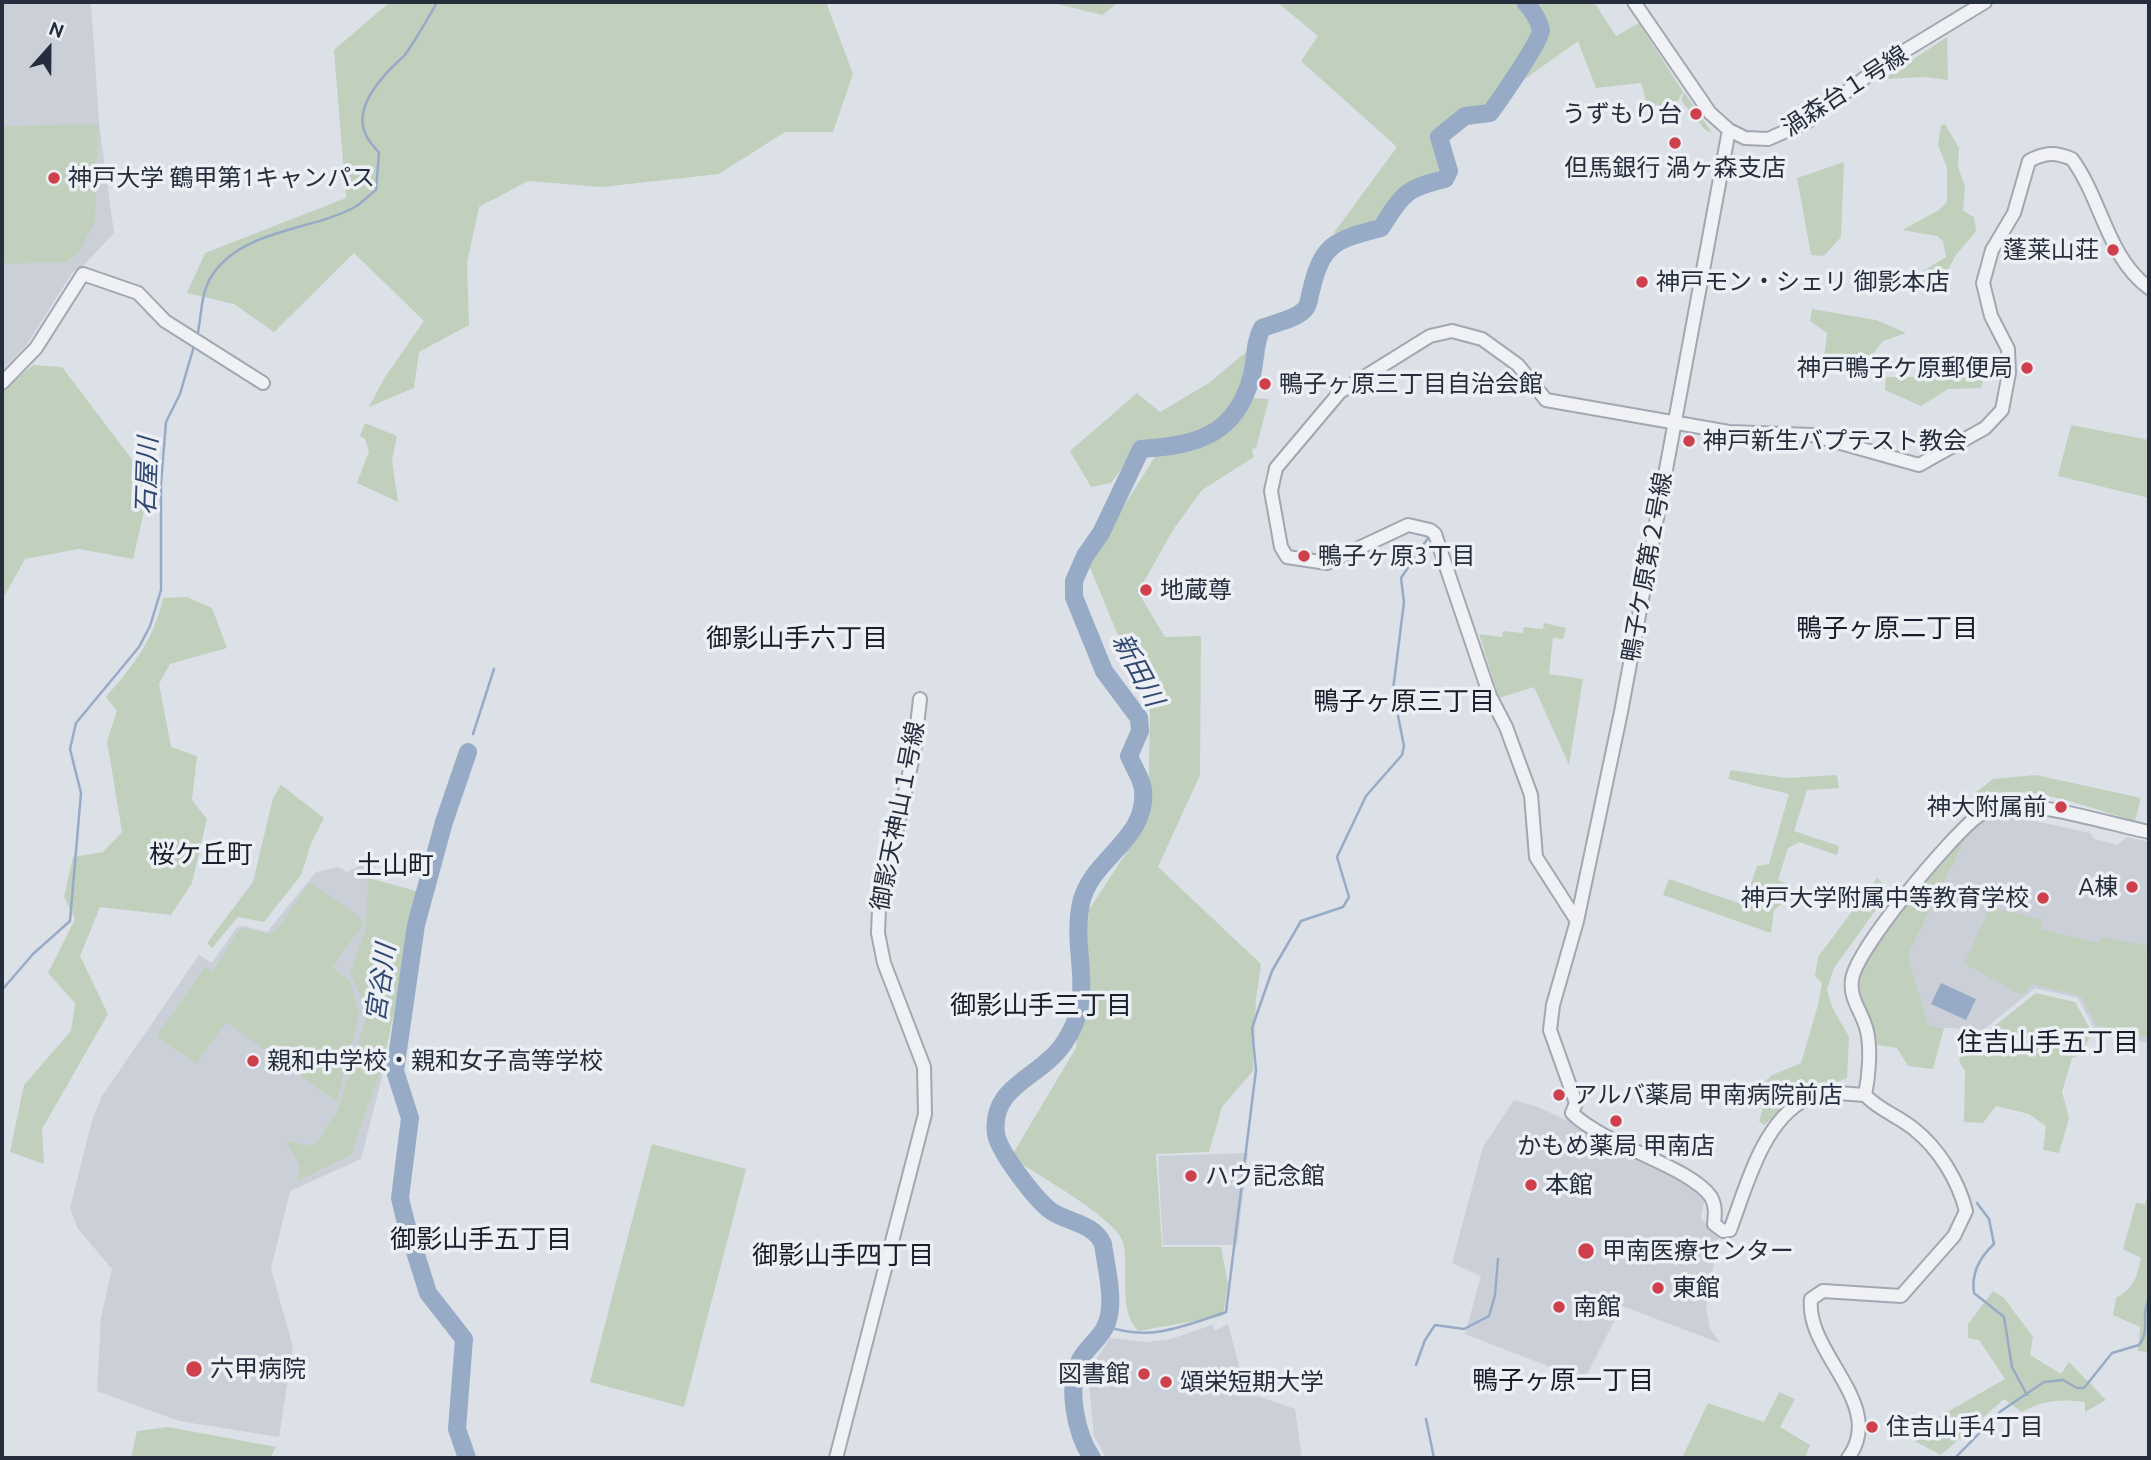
<!DOCTYPE html>
<html>
<head>
<meta charset="utf-8">
<style>
	body { margin:0 }
	#map { position:relative; width:2151px; height:1460px; overflow:hidden; background:#dce0e7; font-family:Ubuntu,sans-serif }
	canvas { display:block }
	.frame { position:absolute; inset:0; border:4px solid #262d3d; pointer-events:none }
	.north { position:absolute; left:14px; top:14px; width:70px; height:70px; -webkit-text-stroke:5px #eceff4; paint-order:stroke; rotate:21deg; font-size:19px; font-weight:700; line-height:28px; text-align:center; color:#262d3d }
	.north::after { content:''; display:block; margin:auto; width:24px; height:32px; background:#262d3d; clip-path:polygon(50% 0,100% 100%,50% 72%,0 100%) }
</style>
</head>
<body>
<div id="map">
<canvas width="2151" height="1460"></canvas>
<div class="frame"></div>
<div class="north">N</div>
</div>
<script>
const ctx = document.querySelector('canvas').getContext('2d');
ctx.lineJoin = 'round';
function fillPath(path, color) { ctx.fillStyle = color; ctx.fill(path, 'evenodd'); }
function trace(path, color, width, dash) { ctx.strokeStyle = color; ctx.lineWidth = width; ctx.lineCap = dash ? 'butt' : 'round'; ctx.setLineDash(dash || []); ctx.stroke(path); }
function label(font, color, halo, rows, align = 'center') {
  ctx.font = font + ' Ubuntu,"Noto Sans JP",sans-serif'; ctx.lineWidth = 7; ctx.setLineDash([]); ctx.textBaseline = 'middle'; ctx.strokeStyle = halo; ctx.fillStyle = color; for (const [text, x, y, turn = 0] of rows) {
    ctx.save(); ctx.translate(x, y); ctx.rotate((+turn || 0) * Math.PI / 180); ctx.textAlign = isNaN(turn) ? turn : align; if (halo) ctx.strokeText(text, 0, 0); ctx.fillText(text, 0, 0); ctx.restore();
  }
}
fillPath(new Path2D(`
	M 2,2 L 91,3 L 99,123 L 114,233 L 81,268 L 72,273 L 27,344 L 2,371 Z
	M 2007,815 L 2090,833 L 2095,839 L 2117,845 L 2127,837 L 2149,842 L 2149,1043 L 2096,1031 L 2078,998 L 2035,988 L 1983,1030 L 1929,1027 L 1909,961 L 1910,951 L 1969,832 L 1984,821 Z
	M 368,862 L 378,862 L 367,877 L 388,885 L 379,1046 L 382,1077 L 361,1159 L 290,1191 L 271,1269 L 293,1347 L 279,1437 L 179,1421 L 97,1391 L 101,1318 L 112,1269 L 78,1229 L 70,1208 L 92,1121 L 102,1096 L 199,955 L 212,963 L 237,927 L 244,926 L 267,932 L 316,872 L 338,867 L 347,872 Z
	M 1514,1100 L 1538,1107 L 1576,1125 L 1584,1132 L 1688,1185 L 1704,1201 L 1701,1218 L 1718,1239 L 1706,1309 L 1710,1329 L 1720,1343 L 1622,1306 L 1584,1380 L 1465,1334 L 1481,1276 L 1452,1263 L 1483,1147 Z
	M 1248,1153 L 1237,1245 L 1163,1245 L 1158,1156 Z
	M 1228,1324 L 1246,1392 L 1295,1409 L 1302,1458 L 1106,1458 L 1094,1436 L 1088,1372 L 1110,1338 L 1146,1342 L 1171,1339 L 1212,1325 L 1215,1331 Z`), '#cacfd8');
fillPath(new Path2D(`
	M 390,2 L 826,2 L 853,74 L 833,132 L 785,132 L 719,174 L 602,187 L 528,181 L 479,207 L 467,263 L 469,325 L 419,352 L 414,388 L 369,407 L 385,377 L 424,321 L 354,253 L 274,332 L 234,304 L 187,293 L 205,253 L 346,198 L 334,50 Z
	M 1050,2 L 1119,2 L 1102,15 Z
	M 1277,2 L 1594,2 L 1616,36 L 1639,23 L 1683,92 L 1674,107 L 1647,104 L 1641,83 L 1596,88 L 1578,41 L 1437,142 L 1443,168 L 1369,224 L 1333,234 L 1397,147 L 1301,61 L 1318,36 Z
	M 1947,37 L 1948,80 L 1924,77 L 1883,79 Z
	M 1684,92 L 1712,133 L 1704,129 L 1681,100 Z
	M 98,124 L 95,222 L 77,254 L 67,262 L 2,264 L 2,126 Z
	M 1945,124 L 1959,148 L 1958,167 L 1965,186 L 1963,211 L 1974,217 L 1976,231 L 1956,255 L 1943,279 L 1932,285 L 1924,284 L 1918,274 L 1946,257 L 1943,241 L 1937,236 L 1902,230 L 1939,210 L 1947,202 L 1947,168 L 1938,145 L 1941,125 Z
	M 1844,162 L 1841,237 L 1824,256 L 1811,255 L 1797,178 Z
	M 1812,309 L 1876,320 L 1906,333 L 1883,341 L 1862,368 L 1855,373 L 1823,368 L 1827,333 L 1810,321 Z
	M 1251,348 L 1265,356 L 1254,381 L 1253,398 L 1269,399 L 1256,448 L 1252,449 L 1254,457 L 1202,490 L 1173,530 L 1138,592 L 1165,637 L 1201,636 L 1200,775 L 1158,867 L 1261,964 L 1256,999 L 1253,1071 L 1222,1107 L 1209,1152 L 1156,1154 L 1162,1247 L 1221,1247 L 1228,1284 L 1223,1316 L 1138,1331 C 1117,1308 1130,1271 1123,1242 C 1117,1219 1033,1172 1011,1157 L 1076,1048 L 1089,910 L 1148,819 L 1150,712 L 1088,563 L 1158,452 L 1139,445 L 1111,483 L 1091,487 L 1070,451 L 1137,393 L 1160,412 L 1209,383 Z
	M 33,365 L 62,367 L 140,470 L 146,503 L 133,559 L 79,549 L 25,559 L 2,600 L 2,391 Z
	M 1977,366 L 1983,381 L 1981,388 L 1948,389 L 1921,406 L 1885,390 L 1886,377 L 1934,377 Z
	M 365,423 L 397,436 L 392,460 L 398,502 L 357,483 L 369,451 L 365,439 L 360,436 Z
	M 2071,425 L 2149,440 L 2149,498 L 2058,476 Z
	M 187,597 L 212,608 L 227,648 L 170,664 L 159,684 L 171,747 L 197,756 L 192,800 L 207,819 L 192,883 L 171,915 L 100,907 L 80,956 L 108,1014 L 42,1129 L 44,1164 L 10,1152 L 24,1085 L 71,1031 L 75,1003 L 48,973 L 75,919 L 64,897 L 73,857 L 103,852 L 122,832 L 107,741 L 117,711 L 106,697 C 134,665 154,639 163,598 Z
	M 1544,623 L 1566,628 L 1563,639 L 1553,638 L 1549,674 L 1583,679 L 1569,765 L 1534,687 L 1499,698 L 1479,634 L 1502,637 L 1503,631 L 1523,633 L 1524,627 L 1543,629 Z
	M 1731,770 L 1786,778 L 1837,775 L 1839,788 L 1807,790 L 1794,831 L 1839,846 L 1837,855 L 1799,842 L 1788,848 L 1778,880 L 1788,884 L 1786,900 L 1774,910 L 1771,933 L 1663,895 L 1669,879 L 1744,905 L 1757,866 L 1769,864 L 1789,794 L 1728,779 Z
	M 2036,775 L 2141,798 L 2135,821 C 2094,810 2017,777 1980,800 L 1976,792 L 1993,779 Z
	M 281,785 L 324,818 L 311,844 L 301,875 L 264,922 L 238,917 L 212,948 L 207,943 L 253,882 L 273,798 Z
	M 1969,832 L 1910,951 L 1909,961 L 1929,1026 L 1944,1028 L 1933,1069 L 1908,1066 L 1897,1048 L 1877,1045 C 1873,1028 1857,997 1858,984 C 1859,950 1944,861 1969,832 Z
	M 368,878 L 420,892 L 384,1059 L 351,1155 L 297,1181 L 300,1166 L 286,1141 L 314,1146 L 339,1108 L 368,1011 L 350,974 L 366,929 Z
	M 1877,878 L 1890,890 L 1834,968 L 1827,989 L 1832,1007 L 1849,1037 L 1847,1078 L 1793,1101 L 1764,1125 L 1759,1121 L 1763,1107 L 1746,1100 L 1772,1075 L 1801,1063 L 1818,1005 L 1822,983 L 1815,976 L 1818,957 Z
	M 310,882 L 362,919 L 363,924 L 332,968 L 350,981 L 359,1014 L 337,1102 L 226,1022 L 197,1063 L 156,1037 L 205,967 L 212,972 L 239,930 L 244,928 L 268,934 L 277,929 Z
	M 1990,907 L 2041,920 L 2041,929 L 2099,943 L 2101,937 L 2149,946 L 2149,1038 L 2097,1026 L 2081,996 L 2032,984 L 2022,995 L 1964,964 Z
	M 2036,993 L 2075,1002 L 2092,1032 L 2081,1055 L 2072,1058 L 2062,1092 L 2069,1118 L 2059,1153 L 2043,1150 L 2046,1126 L 2029,1114 L 1996,1106 L 1983,1123 L 1964,1122 L 1965,1071 L 1959,1061 L 1968,1034 L 1983,1035 Z
	M 652,1144 L 746,1169 L 684,1407 L 590,1382 Z
	M 2149,1189 L 2149,1352 L 2138,1351 L 2140,1327 L 2113,1315 L 2116,1298 C 2134,1288 2137,1277 2141,1258 L 2123,1249 L 2136,1203 L 2145,1204 Z
	M 1993,1291 L 2004,1298 L 2033,1337 L 2030,1355 L 2061,1374 L 2069,1362 L 2106,1400 L 2085,1412 L 2085,1402 C 2061,1399 2044,1400 2022,1412 L 2004,1399 L 1941,1455 L 1905,1436 L 2005,1379 L 1979,1340 L 1968,1338 L 1968,1324 Z
	M 1779,1392 L 1795,1399 L 1780,1427 L 1810,1445 L 1805,1458 L 1682,1458 L 1708,1403 L 1764,1422 Z
	M 168,1427 L 276,1447 L 270,1458 L 131,1458 L 137,1431 Z`), '#c1d0bd');
fillPath(new Path2D(`
	M 1941,983 L 1976,999 L 1966,1020 L 1931,1004 Z`), '#97abc7');
trace(new Path2D(`
	M 197,337 C 202,316 200,292 213,274 C 244,229 311,231 355,207 C 362,203 369,195 376,190 L 379,153 C 375,147 368,141 366,135 C 352,107 384,74 403,57 C 408,53 434,8 437,2
	M 473,734 L 494,669
	M 2,990 L 33,954 L 70,921 L 81,793 L 70,749 L 76,723 L 139,647 L 150,626 L 161,590 L 161,484 L 166,422 L 180,394 L 194,346
	M 1977,1203 L 1989,1219 L 1994,1244 C 1980,1257 1971,1274 1974,1293 L 2004,1317 L 2012,1367 L 2027,1395
	M 1106,1326 C 1150,1342 1184,1326 1226,1312 L 1256,1070 L 1252,1028 L 1272,971 L 1301,921 L 1343,907 L 1349,897 L 1337,857 L 1366,796 L 1402,755 L 1404,746 L 1393,690 L 1404,602 L 1401,578 L 1428,538
	M 1416,1365 L 1425,1340 L 1435,1325 L 1464,1329 L 1489,1316 L 1495,1295 L 1498,1259
	M 1426,1419 L 1434,1458
	M 1955,1458 L 2001,1411 L 2044,1382 L 2063,1380 L 2077,1388 L 2084,1388 L 2112,1353 L 2139,1345 C 2151,1330 2140,1315 2149,1300`), '#97abc7', 2.5);
trace(new Path2D(`
	M 467,1458 L 457,1429 L 464,1339 L 428,1293 L 406,1223 L 400,1198 L 410,1118 L 395,1071 L 416,925 L 444,822 L 468,752
	M 1092,1458 C 1076,1434 1066,1387 1080,1360 C 1087,1347 1101,1338 1106,1325 C 1116,1303 1106,1267 1103,1244 C 1094,1223 1069,1223 1051,1211 C 1036,1200 999,1152 996,1134 C 990,1086 1039,1078 1062,1046 C 1099,995 1070,956 1081,903 C 1091,858 1148,840 1143,790 C 1142,779 1133,766 1129,756 L 1140,731 L 1139,718 L 1104,671 L 1074,597 L 1074,581 L 1085,556 L 1101,533 L 1141,449 C 1197,445 1236,436 1252,375 C 1256,358 1254,344 1262,328 C 1274,323 1293,320 1303,311 C 1309,307 1309,298 1311,291 C 1322,243 1335,240 1381,228 C 1403,194 1405,188 1445,179 L 1449,171 L 1439,137 L 1465,116 L 1490,113 C 1499,101 1542,39 1541,30 C 1539,20 1531,9 1525,2`), '#97abc7', 18);
const minor = new Path2D(`
	M 1634,2 L 1710,113 L 1729,130 L 1745,138 L 1768,139 L 1807,122 L 1883,64 L 1985,2
	M 1729,130 L 1621,712 L 1577,921 L 1553,1005 L 1550,1030 L 1576,1103 L 1572,1113 C 1604,1145 1691,1167 1711,1197 C 1716,1206 1715,1215 1714,1224 L 1723,1231 L 1730,1230 C 1746,1188 1762,1122 1806,1099 C 1823,1090 1846,1094 1865,1095
	M 2,383 L 36,348 L 83,274 L 138,293 L 165,321 L 263,383
	M 1577,921 L 1536,857 L 1531,795 L 1506,727 L 1490,696 L 1435,534 L 1430,530 L 1408,525 L 1327,563 L 1287,557 L 1281,547 L 1271,491 L 1276,468 L 1340,392 L 1430,336 L 1452,331 L 1482,339 L 1518,365 L 1546,400 L 1729,432 L 1812,435 L 1919,465 L 1985,428 L 2002,410 L 2009,373 L 2008,349 L 1991,316 L 1983,283 L 1992,250 L 2014,213 L 2029,161 C 2045,152 2056,152 2072,159 C 2102,200 2107,257 2149,288
	M 836,1458 L 925,1114 L 924,1067 L 884,963 L 878,933 L 879,908 L 914,752 L 920,699
	M 1848,1458 C 1888,1405 1805,1353 1811,1299 L 1823,1291 L 1901,1296 L 1954,1236 L 1966,1211 C 1958,1180 1939,1149 1914,1129 C 1898,1116 1879,1110 1865,1095 C 1869,1076 1871,1049 1867,1031 C 1863,1013 1849,999 1852,980 C 1855,950 1951,836 1978,816 C 1984,812 1995,807 2002,806 C 2042,802 2109,824 2149,832`);
trace(minor, '#a2a7b1', 16);
trace(minor, '#eff1f5', 12);
for (const [x, y, r, color] of [
	[1696,114,7,"#cd404c"],
	[1675,143,7,"#cd404c"],
	[54,178,7,"#cd404c"],
	[2113,250,7,"#cd404c"],
	[1642,282,7,"#cd404c"],
	[2027,368,7,"#cd404c"],
	[1265,384,7,"#cd404c"],
	[1689,441,7,"#cd404c"],
	[1304,556,7,"#cd404c"],
	[1146,590,7,"#cd404c"],
	[2061,807,7,"#cd404c"],
	[2132,887,7,"#cd404c"],
	[2043,898,7,"#cd404c"],
	[253,1061,7,"#cd404c"],
	[1559,1095,7,"#cd404c"],
	[1616,1121,7,"#cd404c"],
	[1191,1176,7,"#cd404c"],
	[1531,1185,7,"#cd404c"],
	[1586,1251,9,"#cd404c"],
	[1658,1288,7,"#cd404c"],
	[1559,1307,7,"#cd404c"],
	[194,1369,9,"#cd404c"],
	[1144,1374,7,"#cd404c"],
	[1166,1382,7,"#cd404c"],
	[1872,1427,7,"#cd404c"]
]) { const dot = new Path2D(); dot.arc(x, y, r, 0, 2 * Math.PI); ctx.fillStyle = color; ctx.fill(dot); trace(dot, '#eceff4', 2.5); }
label('24px', '#262d3d', '#eceff4', [
	["渦森台１号線",1845,91,-33],
	["鴨子ケ原第２号線",1647,567,-80],
	["御影天神山１号線",898,816,-79]
]);
label('24px', '#262d3d', '#eceff4', [
	["うずもり台",1682,114,"right"],
	["但馬銀行 渦ヶ森支店",1675,168,"center"],
	["神戸大学 鶴甲第1キャンパス",68,178],
	["蓬莱山荘",2099,250,"right"],
	["神戸モン・シェリ 御影本店",1656,282],
	["神戸鴨子ケ原郵便局",2013,368,"right"],
	["鴨子ヶ原三丁目自治会館",1279,384],
	["神戸新生バプテスト教会",1703,441],
	["鴨子ヶ原3丁目",1318,556],
	["地蔵尊",1160,590],
	["神大附属前",2047,807,"right"],
	["A棟",2118,887,"right"],
	["神戸大学附属中等教育学校",2029,898,"right"],
	["親和中学校・親和女子高等学校",267,1061],
	["アルバ薬局 甲南病院前店",1573,1095],
	["かもめ薬局 甲南店",1616,1146,"center"],
	["ハウ記念館",1205,1176],
	["本館",1545,1185],
	["甲南医療センター",1602,1251],
	["東館",1672,1288],
	["南館",1573,1307],
	["六甲病院",210,1369],
	["図書館",1130,1374,"right"],
	["頌栄短期大学",1180,1382],
	["住吉山手4丁目",1886,1427]
], 'left');
label('italic 26px', '#314970', '#eceff4', [
	["石屋川",147,476,-88],
	["新田川",1138,670,62],
	["宮谷川",381,983,-82]
]);
label('26px', '#191e2d', '#eceff4', [
	["鴨子ヶ原二丁目",1887,628],
	["御影山手六丁目",797,638],
	["鴨子ヶ原三丁目",1404,701],
	["桜ケ丘町",201,854],
	["土山町",395,865],
	["御影山手三丁目",1041,1005],
	["住吉山手五丁目",2048,1042],
	["御影山手五丁目",481,1239],
	["御影山手四丁目",843,1255],
	["鴨子ヶ原一丁目",1563,1380]
]);
</script>
</body>
</html>
